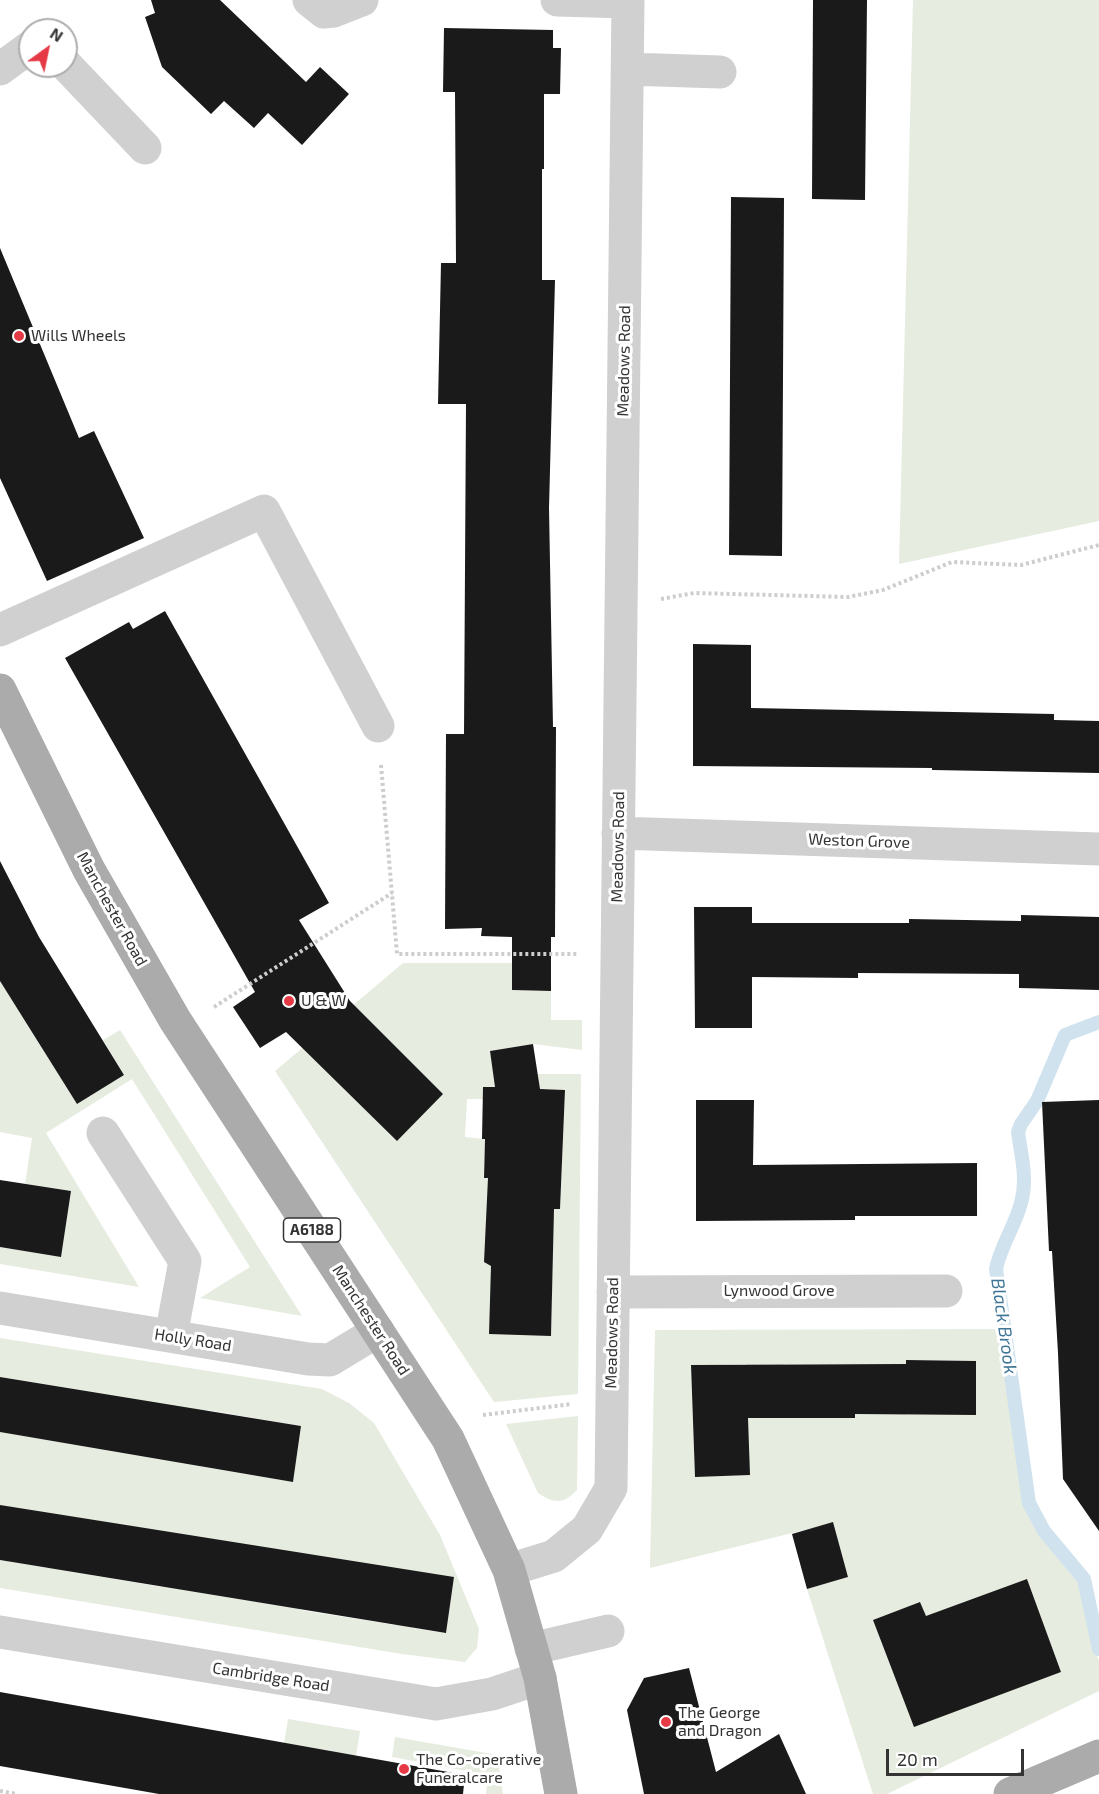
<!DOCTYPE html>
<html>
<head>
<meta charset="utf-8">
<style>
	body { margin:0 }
	#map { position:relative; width:1099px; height:1794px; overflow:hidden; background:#fff; font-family:"Exo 2",sans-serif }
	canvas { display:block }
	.north { position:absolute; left:18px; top:18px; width:60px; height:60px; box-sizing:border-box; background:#fff; border:2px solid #adadad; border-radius:50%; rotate:33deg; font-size:16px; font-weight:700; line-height:24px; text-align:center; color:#333 }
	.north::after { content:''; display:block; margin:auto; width:21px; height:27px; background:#e63946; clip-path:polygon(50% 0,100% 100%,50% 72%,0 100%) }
	.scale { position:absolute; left:886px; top:1749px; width:138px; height:27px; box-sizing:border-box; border:3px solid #333; border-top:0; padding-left:8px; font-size:18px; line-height:21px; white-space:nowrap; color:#333; -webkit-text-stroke:4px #fff; paint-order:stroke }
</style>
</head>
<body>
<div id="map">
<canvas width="1099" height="1794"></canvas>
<div class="north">N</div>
<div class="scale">20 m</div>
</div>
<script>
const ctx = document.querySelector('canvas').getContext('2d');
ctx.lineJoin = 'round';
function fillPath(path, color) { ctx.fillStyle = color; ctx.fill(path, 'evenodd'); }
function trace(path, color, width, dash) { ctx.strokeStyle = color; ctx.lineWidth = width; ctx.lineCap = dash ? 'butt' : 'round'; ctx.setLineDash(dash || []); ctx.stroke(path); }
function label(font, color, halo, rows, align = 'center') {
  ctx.font = font + ' "Exo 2",sans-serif'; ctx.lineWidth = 6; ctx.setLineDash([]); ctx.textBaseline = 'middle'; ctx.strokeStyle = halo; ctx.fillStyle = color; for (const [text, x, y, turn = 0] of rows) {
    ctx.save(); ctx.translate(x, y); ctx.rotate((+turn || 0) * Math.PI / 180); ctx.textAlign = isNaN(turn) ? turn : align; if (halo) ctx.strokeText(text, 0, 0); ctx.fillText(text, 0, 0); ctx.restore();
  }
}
fillPath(new Path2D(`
	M 913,0 L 1099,0 L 1099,521 L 899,564 Z
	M 403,963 L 512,963 L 512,990 L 551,991 L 551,1020 L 582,1020 L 582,1050 L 533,1044 L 490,1051 L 495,1081 L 538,1074 L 581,1074 L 578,1394 L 494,1402 L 275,1071 ZM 484,1087 L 565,1090 L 560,1209 L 498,1207 L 499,1179 L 484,1178 L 485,1139 L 465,1137 L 467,1099 L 483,1099 ZM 486,1234 L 553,1236 L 551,1335 L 491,1266 Z
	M 0,981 L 77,1104 L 124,1075 L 103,1040 L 120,1030 L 302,1316 L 200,1298 L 250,1267 L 132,1079 L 46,1133 L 139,1287 L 0,1264 L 0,1247 L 61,1256 L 71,1191 L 25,1184 L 32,1138 L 0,1132 Z
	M 1002,1329 L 1021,1480 L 1026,1503 L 1041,1533 L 1081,1580 L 1087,1606 L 1090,1636 L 1099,1661 L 1099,1691 L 887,1794 L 873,1794 L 807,1589 L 848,1577 L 833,1523 L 650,1568 L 655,1330 ZM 906,1360 L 976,1361 L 976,1415 L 906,1415 ZM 746,1364 L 749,1475 L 695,1476 L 691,1366 ZM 784,1364 L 854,1364 L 854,1418 L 784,1417 ZM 1027,1579 L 1061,1672 L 986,1699 ZM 920,1602 L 962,1708 L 874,1620 Z
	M 0,1338 L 322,1389 L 349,1403 L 374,1423 L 440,1535 L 479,1629 L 477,1648 L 465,1662 L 402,1654 L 0,1588 L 0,1560 L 47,1568 L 0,1505 L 0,1432 L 74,1389 L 0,1377 ZM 207,1410 L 301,1426 L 293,1482 L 198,1466 ZM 75,1517 L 170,1533 L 162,1587 L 67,1571 ZM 187,1536 L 283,1550 L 275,1605 L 179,1589 ZM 309,1554 L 404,1570 L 395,1625 L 300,1610 ZM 420,1572 L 454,1578 L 446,1633 L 412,1628 Z
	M 578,1416 L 577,1490 C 564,1504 554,1504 538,1493 L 506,1424 Z
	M 288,1719 L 360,1731 L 350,1794 L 325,1794 L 332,1751 L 284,1743 Z
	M 395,1737 L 492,1754 L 498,1760 L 503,1794 L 486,1794 L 488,1775 L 392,1757 Z`), '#e6ecdf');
trace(new Path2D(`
	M 1099,1022 L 1065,1035 L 1037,1101 L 1021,1124 L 1018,1132 C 1021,1155 1028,1179 1021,1203 C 1015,1226 1001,1245 996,1269 L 1029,1503 L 1044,1531 L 1084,1579 L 1099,1649`), '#cfe2ee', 14);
fillPath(new Path2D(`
	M 151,0 L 220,0 L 306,82 L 320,67 L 349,94 L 302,145 L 268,113 L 254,128 L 224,101 L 211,114 L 162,67 L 145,17 L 155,13 Z
	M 813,0 L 867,0 L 865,200 L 812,199 Z
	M 444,28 L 553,30 L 553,48 L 561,48 L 560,94 L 544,94 L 544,169 L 542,169 L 542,280 L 555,280 L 549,508 L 553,727 L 556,727 L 555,937 L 551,937 L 551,991 L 512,990 L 512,937 L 481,936 L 482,928 L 445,929 L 446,734 L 464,734 L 466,404 L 438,404 L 441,263 L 456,263 L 455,92 L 443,92 Z
	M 731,197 L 784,198 L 782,556 L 729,555 Z
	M 0,248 L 79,438 L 94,431 L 144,538 L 47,581 L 0,478 Z
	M 165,611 L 329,903 L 299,920 L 350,1001 L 443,1094 L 397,1141 L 286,1032 L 260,1048 L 233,1007 L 255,992 L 65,658 L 129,622 L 133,629 Z
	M 693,644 L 751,645 L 751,708 L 1054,714 L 1054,720 L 1099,721 L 1099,773 L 932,770 L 932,768 L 693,766 Z
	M 0,861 L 39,937 L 124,1075 L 77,1104 L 0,981 Z
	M 694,907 L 752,907 L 752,923 L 909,923 L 909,919 L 1021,921 L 1021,915 L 1099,917 L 1099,990 L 1019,988 L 1019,974 L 858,973 L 858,978 L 752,977 L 752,1028 L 695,1028 Z
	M 533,1044 L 540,1089 L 565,1090 L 560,1209 L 554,1209 L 551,1336 L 489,1334 L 491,1266 L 484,1262 L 488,1178 L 484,1178 L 485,1139 L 482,1139 L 483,1087 L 495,1087 L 490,1051 Z
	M 696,1100 L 754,1100 L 753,1165 L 977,1163 L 977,1216 L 855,1216 L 855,1220 L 696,1221 Z
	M 1099,1100 L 1099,1531 L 1063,1479 L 1058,1353 L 1052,1251 L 1049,1251 L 1042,1102 Z
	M 0,1180 L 71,1191 L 61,1257 L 0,1247 Z
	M 906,1360 L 976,1361 L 976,1415 L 855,1414 L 855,1418 L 748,1418 L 750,1475 L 695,1477 L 691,1365 L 906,1364 Z
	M 0,1377 L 301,1426 L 293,1482 L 0,1432 Z
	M 0,1505 L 454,1577 L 446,1633 L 0,1560 Z
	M 833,1522 L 848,1577 L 807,1589 L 792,1534 Z
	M 1027,1579 L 1061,1672 L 914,1727 L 873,1620 L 920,1602 L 926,1616 Z
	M 689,1668 L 716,1772 L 779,1734 L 806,1794 L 644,1794 L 627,1710 L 644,1678 Z
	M 0,1692 L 465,1775 L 463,1794 L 159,1794 L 0,1766 Z`), '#1a1a1a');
trace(new Path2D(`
	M 661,599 L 694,593 L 848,597 L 883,590 L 952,562 L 1021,565 L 1099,545
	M 381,765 L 397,954 L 577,954
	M 214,1007 L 392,893
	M 483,1415 L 572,1404
	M 0,1791 L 17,1794`), '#cdcdcd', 4, [3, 3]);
trace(new Path2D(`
	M 309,0 L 324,12 L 334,11 L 362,0
	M 557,0 L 628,2
	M 66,65 L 145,148
	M 0,69 L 30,47
	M 628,69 L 720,72
	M 0,630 L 264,511 L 378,726
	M 618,833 L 1099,849
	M 103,1133 L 185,1261 L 171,1336
	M 613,1292 L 946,1291
	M 0,1308 L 308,1359 L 330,1360 L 378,1331
	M 509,1570 L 554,1556 L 587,1529 L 611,1488 L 628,0
	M 0,1632 L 436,1704 L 492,1694 L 540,1678
	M 531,1649 L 608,1631`), '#d0d0d0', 33);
trace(new Path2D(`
	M 0,690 L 89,870 L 175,1020 L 448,1439 L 509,1570 L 540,1678 L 561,1794
	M 1010,1794 L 1099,1756`), '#ababab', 33);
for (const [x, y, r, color] of [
	[19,336,6,"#e63946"],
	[289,1001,6,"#e63946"],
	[666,1722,6,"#e63946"],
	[404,1769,6,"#e63946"]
]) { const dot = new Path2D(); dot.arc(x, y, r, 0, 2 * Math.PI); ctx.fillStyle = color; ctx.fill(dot); trace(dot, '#fff', 2); }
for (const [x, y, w] of [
	[312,1230,57]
]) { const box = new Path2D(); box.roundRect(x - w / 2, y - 12, w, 24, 4.5); ctx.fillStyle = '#fff'; ctx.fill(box); trace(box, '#333', 1.5); }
label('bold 15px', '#333', null, [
	["A6188",312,1230]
]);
label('16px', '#333', '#fff', [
	["Wills Wheels",31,336],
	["U & W",301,1001],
	["The George",678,1713],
	["and Dragon",678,1731],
	["The Co-operative",416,1760],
	["Funeralcare",416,1778]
], 'left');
label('16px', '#333', '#fff', [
	["Meadows Road",624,361,-89],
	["Weston Grove",859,841,2],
	["Meadows Road",618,847,-89],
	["Manchester Road",112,909,61],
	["Lynwood Grove",779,1291],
	["Manchester Road",371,1320,57],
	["Meadows Road",612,1333,-89],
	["Holly Road",193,1340,9],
	["Cambridge Road",271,1677,9]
]);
label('italic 18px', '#3f7597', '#fff', [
	["Black Brook",1004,1326,82]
]);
</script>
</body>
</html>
